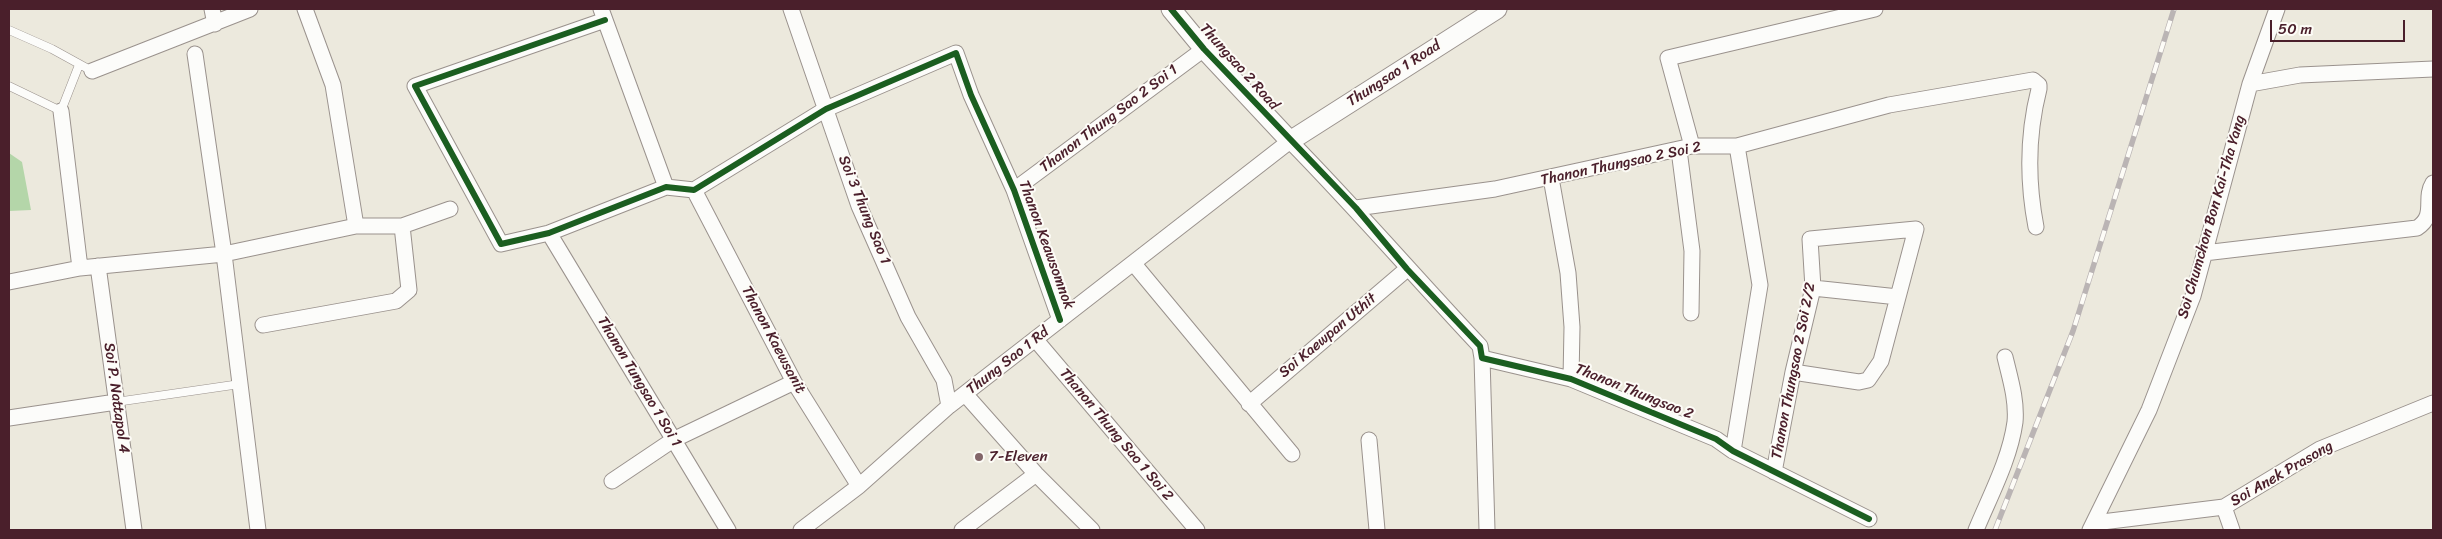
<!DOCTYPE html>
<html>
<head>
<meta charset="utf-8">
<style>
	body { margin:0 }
	#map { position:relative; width:2442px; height:539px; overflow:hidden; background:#ece9dd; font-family:Sriracha,sans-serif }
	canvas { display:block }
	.frame { position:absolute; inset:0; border:10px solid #4a1f2b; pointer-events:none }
	.scale { position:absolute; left:2270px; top:20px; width:135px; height:22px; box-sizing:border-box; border:2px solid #4a1f2b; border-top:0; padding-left:6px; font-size:15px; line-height:18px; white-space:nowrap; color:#4a1f2b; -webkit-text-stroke:4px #fdfcf7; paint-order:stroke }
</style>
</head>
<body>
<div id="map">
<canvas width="2442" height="539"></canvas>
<div class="frame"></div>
<div class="scale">50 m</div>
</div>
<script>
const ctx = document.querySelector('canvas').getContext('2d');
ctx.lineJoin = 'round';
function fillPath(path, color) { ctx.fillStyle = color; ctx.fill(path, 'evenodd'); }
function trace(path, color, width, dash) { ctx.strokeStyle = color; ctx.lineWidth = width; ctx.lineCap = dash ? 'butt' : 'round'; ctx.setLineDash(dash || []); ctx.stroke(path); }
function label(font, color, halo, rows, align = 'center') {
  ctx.font = font + ' Sriracha,sans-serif'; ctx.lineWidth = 4; ctx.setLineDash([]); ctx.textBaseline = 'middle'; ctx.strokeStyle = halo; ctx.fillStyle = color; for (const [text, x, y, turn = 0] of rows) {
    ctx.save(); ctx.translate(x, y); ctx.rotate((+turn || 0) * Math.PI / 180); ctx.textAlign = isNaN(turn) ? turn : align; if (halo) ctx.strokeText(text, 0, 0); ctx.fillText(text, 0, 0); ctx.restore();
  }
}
fillPath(new Path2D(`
	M 9,153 L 22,162 L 31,210 L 9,211 Z`), '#b4d6a9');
const service = new Path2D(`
	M 9,30 L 52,49 L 92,71
	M 9,86 L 61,111 L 79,65
	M 116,402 L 240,384`);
const minor = new Path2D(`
	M 212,9 L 215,24
	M 601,9 L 666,187
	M 791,9 L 859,206 L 908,317 L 944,380 L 949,406
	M 605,20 L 415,86 L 501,244 L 549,233 L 666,187 L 694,190 L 826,109 L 956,53 L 971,95 L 1014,190 L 1060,320
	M 92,71 L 250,9
	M 2250,84 L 2300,75 L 2433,69
	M 61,111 L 80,268
	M 1692,146 L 1668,58 L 1875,9
	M 1679,150 L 1692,251 L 1691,313
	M 1551,178 L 1568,273 L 1572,327 L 1571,379
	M 694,190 L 794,382 L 859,486
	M 1014,190 L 1204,49
	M 1356,208 L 1495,189 L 1692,146 L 1737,146 L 1889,105 L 2033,80 L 2039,85 L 2039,89 C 2027,136 2027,180 2036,227
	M 356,226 L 402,226 L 450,209
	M 549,233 L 728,530
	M 2204,253 L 2417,228 C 2437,215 2423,199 2433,183
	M 1134,264 L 1292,454
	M 98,266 L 134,530
	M 9,282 L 80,268 L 224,254 L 195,54
	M 263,325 L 396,301 L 409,290 L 402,226
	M 1035,339 L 1197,530
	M 1482,358 L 1487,530
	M 1793,372 L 1859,382 L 1868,380 L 1881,361 L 1898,297
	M 965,394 L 1036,474 L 1092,530
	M 1249,404 L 1407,269
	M 9,418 L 116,402
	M 1369,440 L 1377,530
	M 1733,451 L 1760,285 L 1737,146
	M 1774,472 L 1793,372 L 1813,288 L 1810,239 L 1916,229 L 1898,297 L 1813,288
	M 612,481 L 673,440 L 794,382
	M 2224,507 L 2232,530
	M 2094,523 L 2224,507 L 2320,449 L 2433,403
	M 258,530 L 224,254 L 356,226 L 333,85 L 305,9
	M 801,530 L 859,486 L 949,406 L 1290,141 C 1356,208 1416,278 1480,346 L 1482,358 L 1571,379 L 1716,439 L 1733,451 L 1869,519
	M 962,530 L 1036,474
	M 1976,530 C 1990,496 2010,459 2015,422 C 2017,400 2010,378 2005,357
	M 2090,530 L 2149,410 L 2193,296 L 2250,84 L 2277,9`);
const tertiary = new Path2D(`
	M 1171,9 L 1204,49 L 1290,141 L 1497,9`);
trace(service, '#9a928d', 9);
trace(minor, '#9a928d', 17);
trace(tertiary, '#9a928d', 21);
trace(service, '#fcfcfa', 8);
trace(minor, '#fcfcfa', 15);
trace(tertiary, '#fcfcfa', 19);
const rail = new Path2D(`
	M 1995,530 L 2073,331 L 2174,9`);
trace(rail, '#bab4b4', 5.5);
trace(rail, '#fdfcf7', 4, [11]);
trace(new Path2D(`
	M 1171,9 L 1204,49 L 1356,208 L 1407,269 L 1480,346 L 1482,358 L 1571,379 L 1716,439 L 1733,451 L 1869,519
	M 605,20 L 415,86 L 501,244 L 549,233 L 666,187 L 694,190 L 826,109 L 956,53 L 971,95 L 1014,190 L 1060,320`), '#1b5e20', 6);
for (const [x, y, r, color] of [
	[979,457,5,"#836669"]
]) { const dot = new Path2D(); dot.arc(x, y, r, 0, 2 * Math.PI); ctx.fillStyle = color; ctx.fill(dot); trace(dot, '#fdfcf7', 2); }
label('15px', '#4a1f2b', '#fdfcf7', [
	["Thungsao 2 Road",1239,67,48],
	["Thungsao 1 Road",1394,74,-33],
	["Thanon Thung Sao 2 Soi 1",1109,119,-37],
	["Thanon Thungsao 2 Soi 2",1621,164,-12],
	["Soi 3 Thung Sao 1",864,210,68],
	["Soi Chumchon Bon Kai-Tha Yang",2212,217,-74],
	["Thanon Keawsomnok",1046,245,70],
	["Soi Kaewpan Uthit",1328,336,-40],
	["Thanon Kaewsanit",773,340,62],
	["Thung Sao 1 Rd",1008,361,-38],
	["Thanon Thungsao 2 Soi 2/2",1794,371,-79],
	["Thanon Tungsao 1 Soi 1",639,382,59],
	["Thanon Thungsao 2",1634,392,22],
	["Soi P. Nattapol 4",116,398,82],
	["Thanon Thung Sao 1 Soi 2",1116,435,50],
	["Soi Anek Prasong",2282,474,-30]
]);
label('15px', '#4a1f2b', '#fdfcf7', [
	["7-Eleven",989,457]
], 'left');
</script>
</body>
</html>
